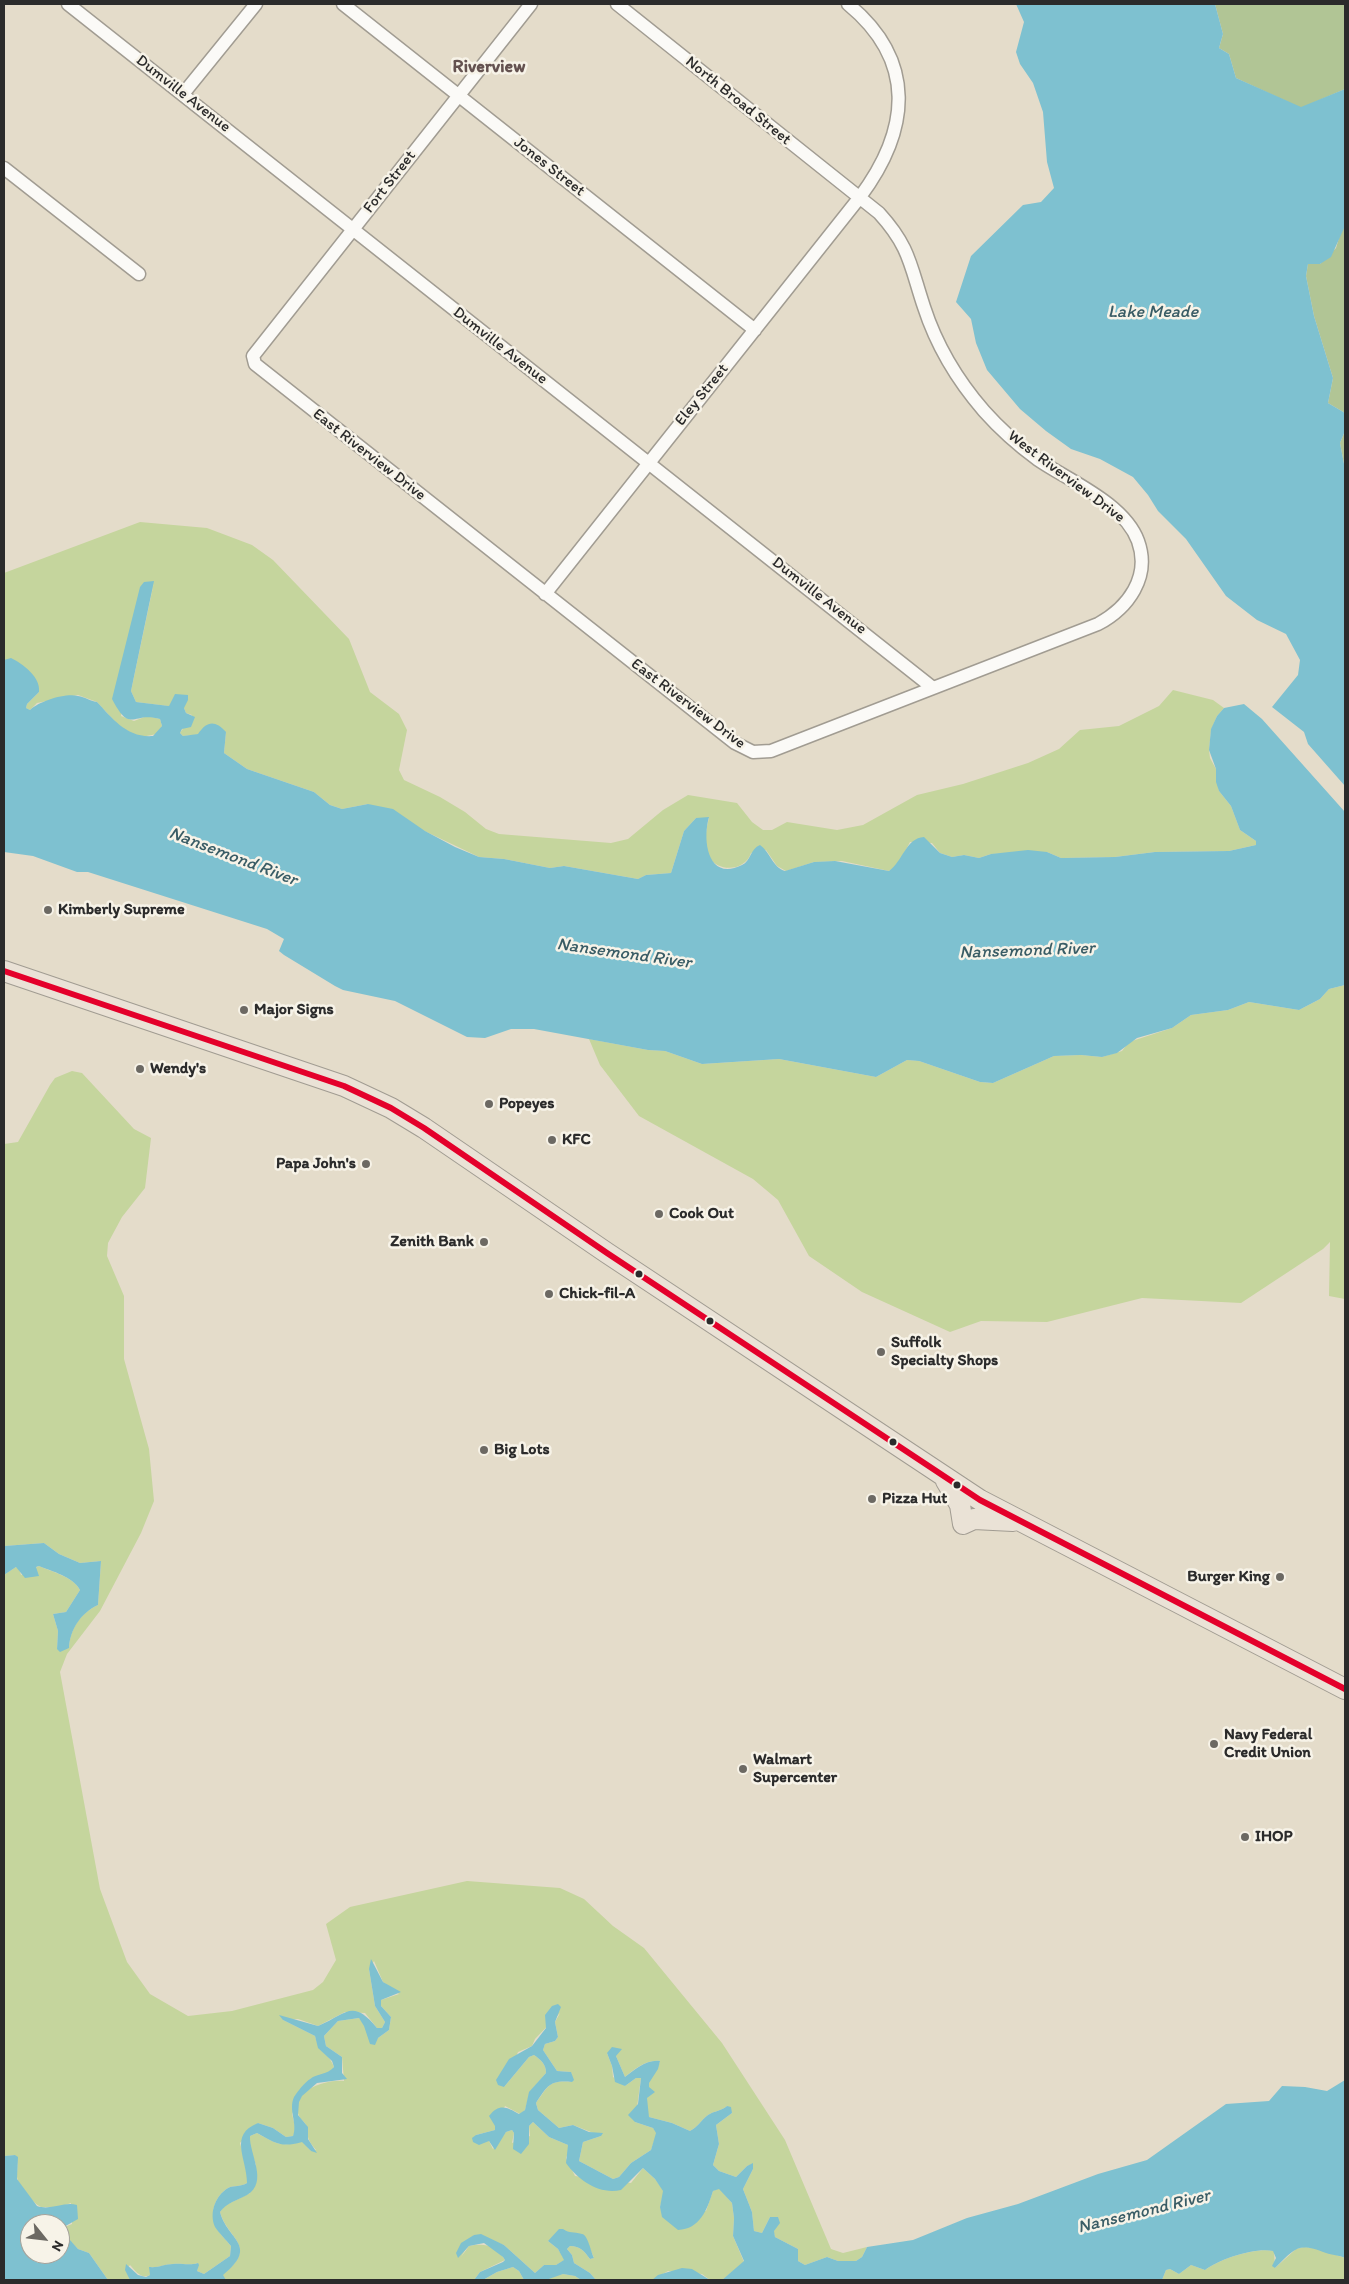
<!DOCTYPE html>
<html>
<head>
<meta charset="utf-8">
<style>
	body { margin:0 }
	#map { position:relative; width:1349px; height:2284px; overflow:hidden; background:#e4dcca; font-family:Itim,sans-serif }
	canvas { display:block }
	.frame { position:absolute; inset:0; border:5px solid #2b2b2b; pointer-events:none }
	.north { position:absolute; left:20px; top:2214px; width:50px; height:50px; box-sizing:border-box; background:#f7f3e8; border:1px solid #a5a39c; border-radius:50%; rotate:119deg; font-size:14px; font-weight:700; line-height:20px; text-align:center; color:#2b2b2b }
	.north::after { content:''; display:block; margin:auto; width:18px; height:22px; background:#6c6963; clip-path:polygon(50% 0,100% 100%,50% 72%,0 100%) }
</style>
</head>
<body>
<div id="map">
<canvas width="1349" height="2284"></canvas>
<div class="frame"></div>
<div class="north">N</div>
</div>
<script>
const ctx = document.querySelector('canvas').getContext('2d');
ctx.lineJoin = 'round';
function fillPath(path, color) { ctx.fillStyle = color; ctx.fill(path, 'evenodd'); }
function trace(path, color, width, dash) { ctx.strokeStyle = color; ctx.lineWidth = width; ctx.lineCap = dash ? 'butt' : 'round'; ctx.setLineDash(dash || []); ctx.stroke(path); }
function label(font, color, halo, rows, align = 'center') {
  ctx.font = font + ' Itim,sans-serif'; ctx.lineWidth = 5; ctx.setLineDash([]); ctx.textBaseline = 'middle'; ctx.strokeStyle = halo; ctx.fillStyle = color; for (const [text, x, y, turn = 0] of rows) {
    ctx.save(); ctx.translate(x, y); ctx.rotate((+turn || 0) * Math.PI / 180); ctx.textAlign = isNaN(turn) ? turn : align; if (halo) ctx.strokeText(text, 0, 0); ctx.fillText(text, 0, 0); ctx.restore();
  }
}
fillPath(new Path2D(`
	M 140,522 L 207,528 L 252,545 L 273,560 L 349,639 L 370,692 L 399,714 L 407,730 L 399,770 L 404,780 L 440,797 L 465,812 L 486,829 L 499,834 L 611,843 L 628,839 L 663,810 L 688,795 L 737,803 L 752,822 L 763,830 L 772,830 L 787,822 L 837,830 L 863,825 L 917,795 L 963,784 L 1028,763 L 1059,749 L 1080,730 L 1119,726 L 1159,706 L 1173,690 L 1213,700 L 1224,708 L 1217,716 L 1211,730 L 1209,750 L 1210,758 L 1216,769 L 1219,791 L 1231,806 L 1240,830 L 1256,841 L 1256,845 L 1229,851 L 1155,852 L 1115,857 L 1061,858 L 1047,852 L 991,854 L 979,858 L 964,855 L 952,857 L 940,853 L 932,843 L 910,842 L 898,865 L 889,871 L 842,861 L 814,862 L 786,871 L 777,866 L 766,850 L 751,853 C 745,871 719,873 709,857 C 703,847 706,829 709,818 L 696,818 L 684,831 L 671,873 L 646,875 L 638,879 L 564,866 L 550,868 L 504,859 L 479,857 L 368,804 L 342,809 L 330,805 L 314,792 L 247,769 L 224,753 L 226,732 L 183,736 L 180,733 L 192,715 L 186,713 L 184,708 L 136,702 L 131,691 L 154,582 L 121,716 L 134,721 L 147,716 L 160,719 L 162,726 L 157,734 L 141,737 L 131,733 L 119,726 L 97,702 L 78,695 L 37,703 L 30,710 L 26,708 L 27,704 L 39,692 L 4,660 L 4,573 Z
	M 1345,985 L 1345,1299 L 1329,1296 L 1330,1242 L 1323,1249 L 1241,1303 L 1142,1298 L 1047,1322 L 981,1321 L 950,1332 L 862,1292 L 809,1256 L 778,1200 L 753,1179 L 639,1116 L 600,1065 L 589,1039 L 648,1050 L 665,1051 L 702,1064 L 779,1059 L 876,1077 L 907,1060 L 919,1061 L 980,1082 L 993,1083 L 1054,1056 L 1081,1055 L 1102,1057 L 1122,1051 L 1129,1042 L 1172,1028 L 1191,1015 L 1228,1010 L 1249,1002 L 1299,1010 L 1320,999 L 1329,989 Z
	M 72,1071 L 82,1073 L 134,1129 L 151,1138 L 145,1188 L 122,1217 L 108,1243 L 107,1256 L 124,1296 L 124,1359 L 149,1449 L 154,1501 L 141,1533 L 100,1611 L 67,1654 L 60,1672 L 100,1889 L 127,1962 L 150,1994 L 188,2016 L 232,2011 L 313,1990 L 323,1982 L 336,1960 L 326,1924 L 350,1907 L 467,1881 L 560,1888 L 584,1899 L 613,1926 L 644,1948 L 722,2043 L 785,2140 L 831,2249 L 843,2253 L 867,2247 L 862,2257 L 856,2261 L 838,2261 L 827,2257 L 805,2265 L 798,2261 L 798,2249 L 775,2237 L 770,2217 L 762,2233 L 754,2231 L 752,2212 L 743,2189 L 753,2169 L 753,2164 L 747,2166 L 736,2177 L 719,2171 L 713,2165 L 719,2144 L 716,2125 L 732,2113 L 727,2106 C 721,2111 714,2111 708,2115 C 701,2120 698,2127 690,2131 L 672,2123 L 649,2117 C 645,2109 646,2085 650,2078 C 654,2071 658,2069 660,2061 C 647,2059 634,2069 625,2077 L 616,2056 L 607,2053 L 612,2066 L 613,2077 L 625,2086 L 636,2078 L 641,2078 L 635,2122 L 653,2128 L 657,2133 L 651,2150 L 631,2163 L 619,2177 L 613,2179 L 579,2161 L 583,2142 L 601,2136 L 573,2125 L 559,2128 L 538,2110 L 536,2103 C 549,2085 549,2080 572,2082 L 571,2072 L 557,2071 L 543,2050 L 545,2044 L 555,2041 L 558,2037 L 555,2022 L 560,2013 L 535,2039 L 532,2046 L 518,2052 L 504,2087 L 529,2057 L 534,2055 C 541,2060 546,2064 546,2073 L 530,2092 L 525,2110 L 520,2114 L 505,2106 L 495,2130 L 476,2135 L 489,2141 L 493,2149 L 506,2132 L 512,2130 L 514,2133 L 512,2143 L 530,2136 L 529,2126 L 533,2122 L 549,2137 L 568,2145 L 569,2150 L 566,2158 L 575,2176 L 631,2183 L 643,2168 L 655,2179 L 664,2191 L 660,2207 L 706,2211 L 713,2191 L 719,2188 L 732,2203 L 734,2218 L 733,2236 L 744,2262 L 722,2280 L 710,2280 L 702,2274 L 668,2271 L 652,2280 L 596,2280 L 590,2273 L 574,2263 L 572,2255 L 567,2249 L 570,2246 C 580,2246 584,2251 590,2259 L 594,2258 C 581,2226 581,2231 548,2241 L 558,2249 L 565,2260 L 556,2265 L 544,2265 L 535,2273 L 504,2245 L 474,2235 L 461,2257 L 469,2246 C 484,2243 496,2245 505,2260 L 480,2272 L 474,2280 L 226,2280 L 222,2275 C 260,2246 227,2239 220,2212 L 224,2206 L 250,2193 L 256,2165 L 249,2145 L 250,2136 L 257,2133 C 275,2143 281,2148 302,2141 L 311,2151 L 316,2150 C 313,2146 309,2142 308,2137 C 307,2133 308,2129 306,2125 C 305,2122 301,2120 299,2116 C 288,2091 326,2079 344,2081 L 342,2057 L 326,2046 L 324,2036 L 338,2021 L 359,2018 L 378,2038 L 389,2030 L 391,2017 L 381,2006 L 381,2000 L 399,1994 L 383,1982 L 374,1961 L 369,1969 L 375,2006 L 385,2022 L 382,2028 L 377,2028 L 365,2013 L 345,2012 L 318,2026 L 298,2019 L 283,2020 L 315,2036 C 320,2054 329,2053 334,2067 L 330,2072 L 310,2079 L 292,2114 L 296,2130 L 293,2136 L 286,2137 L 273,2128 L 258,2123 L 240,2143 L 247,2169 L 247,2183 C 241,2187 234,2185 228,2188 C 215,2196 209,2213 216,2227 C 219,2233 226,2240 231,2246 L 230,2256 L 204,2274 L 197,2271 L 198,2263 C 189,2266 182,2263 173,2264 C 165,2264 159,2268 150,2267 L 150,2275 C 141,2279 136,2272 130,2265 L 126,2270 L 130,2280 L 108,2280 L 89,2253 L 78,2249 L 61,2231 L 62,2228 L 72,2224 L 71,2203 L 59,2207 L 41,2207 C 33,2203 16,2185 17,2175 C 17,2166 19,2164 15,2155 L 4,2156 L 4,1575 L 16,1567 L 19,1568 L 21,1575 L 39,1566 C 52,1572 74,1577 80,1590 L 66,1612 L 53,1614 L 58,1631 L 57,1649 L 69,1648 C 70,1628 81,1613 98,1605 L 101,1561 L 80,1563 L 59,1554 L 44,1543 L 4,1546 L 4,1144 L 18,1142 L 50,1085 L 55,1078 Z
	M 1304,2247 L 1316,2248 L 1345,2258 L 1345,2280 L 1162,2280 L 1166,2270 L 1170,2269 L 1179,2274 L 1191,2265 L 1205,2270 C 1219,2259 1256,2247 1274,2251 L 1275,2268 L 1296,2249 Z
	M 513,2267 L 519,2271 L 524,2280 L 483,2280 L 497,2272 Z
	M 563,2274 L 575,2276 L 581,2280 L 546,2280 L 554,2276 Z`), '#c5d59d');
fillPath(new Path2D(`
	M 1215,4 L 1345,4 L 1345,89 L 1301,108 L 1236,78 L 1229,54 L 1219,48 L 1223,34 Z
	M 1345,226 L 1345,413 L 1328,403 L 1333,378 L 1314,316 L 1306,276 L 1308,264 L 1320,264 L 1336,248 L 1341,231 Z
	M 1345,431 L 1345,469 L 1340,443 Z`), '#b1c595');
fillPath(new Path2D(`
	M 1016,4 L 1215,4 L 1223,34 L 1219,48 L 1229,54 L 1236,78 L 1301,107 L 1345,89 L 1345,226 L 1331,257 L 1320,264 L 1308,264 L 1306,276 L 1314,316 L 1333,378 L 1328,403 L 1345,413 L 1345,431 L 1340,443 L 1345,469 L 1345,786 L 1308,744 L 1304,732 L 1272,707 L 1298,675 L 1300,660 L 1286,634 L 1257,620 L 1226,596 L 1186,539 L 1158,511 L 1148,495 L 1133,477 L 1100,459 L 1071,449 L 1046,431 L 1020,409 L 987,370 L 976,343 L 971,319 L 956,302 L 971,256 L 1023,205 L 1041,202 L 1054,188 L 1047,162 L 1043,112 L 1033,83 L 1020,64 L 1016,52 L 1024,22 Z
	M 154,581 L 131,691 L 136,702 L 169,706 L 175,694 L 188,695 L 188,700 L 184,708 L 186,713 L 195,717 L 191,727 L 182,729 L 180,733 L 183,736 L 198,734 C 207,721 215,720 226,732 L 224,753 L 247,769 L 314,792 L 330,805 L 342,809 L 368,804 L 393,809 L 425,831 L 455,847 L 479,857 L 504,859 L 550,868 L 564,866 L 638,879 L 646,875 L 671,873 L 684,831 L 696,818 L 709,817 C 702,841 708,882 742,865 C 751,861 750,849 760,845 C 770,852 773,868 785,871 L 814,862 L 835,861 L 889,871 C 903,861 906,838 924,837 L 940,853 L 952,857 L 964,855 L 979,858 L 991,854 L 1028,850 L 1047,852 L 1061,858 L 1115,857 L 1155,852 L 1229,851 L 1256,845 L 1256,841 L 1240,830 L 1231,806 L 1219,791 L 1216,782 L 1216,769 L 1209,750 L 1211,729 L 1217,716 L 1224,708 L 1244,704 L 1262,719 L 1345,812 L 1345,985 L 1329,989 L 1320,999 L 1299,1010 L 1249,1002 L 1228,1010 L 1191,1015 L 1172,1028 L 1137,1038 L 1117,1053 L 1102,1057 L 1081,1055 L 1054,1056 L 993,1083 L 980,1082 L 919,1061 L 907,1060 L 876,1077 L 779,1059 L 702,1064 L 665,1051 L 648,1050 L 534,1029 L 511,1029 L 485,1038 L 467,1037 L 395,1001 L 343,990 L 335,986 L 284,955 L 279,951 L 284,939 L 267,929 L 88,872 L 77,872 L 33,856 L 4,852 L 4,660 L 11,658 C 23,664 41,677 39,692 L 27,704 L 26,708 L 30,710 C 40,701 65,693 78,696 C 85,697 90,701 97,702 C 113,719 127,738 153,736 L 162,726 L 160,719 C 132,711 131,735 112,699 L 140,587 L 144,582 Z
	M 44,1543 L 59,1554 L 80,1563 L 101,1561 L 98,1605 C 81,1613 70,1629 69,1648 L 60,1652 L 57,1649 L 58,1631 L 53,1614 L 66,1612 L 80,1590 C 74,1577 51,1571 39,1566 L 36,1567 L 39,1576 L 25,1578 L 16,1567 L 4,1575 L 4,1546 Z
	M 371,1959 L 383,1982 L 401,1992 L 381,2000 L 381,2006 L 391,2017 L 389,2030 L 378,2038 L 375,2045 L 370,2044 L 364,2026 L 359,2018 L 338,2021 L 324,2036 L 326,2046 L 342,2057 L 342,2073 L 347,2079 L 317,2083 L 302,2096 L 299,2102 L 298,2115 L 308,2127 L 308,2139 L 317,2153 L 311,2151 L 302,2142 C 281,2148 275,2143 257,2133 L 250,2136 C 249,2154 269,2182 247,2195 C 238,2200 226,2203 220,2212 C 227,2240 260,2245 223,2275 L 226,2280 L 130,2280 L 125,2270 L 126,2264 L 138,2275 L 146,2277 L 150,2275 L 149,2267 C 159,2268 164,2264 173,2264 C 182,2263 189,2266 198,2263 L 199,2265 L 197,2271 L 204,2274 L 230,2256 L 231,2246 C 226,2240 219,2233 215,2227 C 209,2213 215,2196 228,2188 C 234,2185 241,2187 247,2183 C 247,2158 228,2135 258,2123 L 273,2128 L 286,2137 L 293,2136 C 298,2124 288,2110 294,2097 C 297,2092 305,2082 310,2079 C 318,2073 327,2075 334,2067 L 332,2061 L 318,2048 L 315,2036 L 283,2020 L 279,2015 L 318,2026 C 347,2014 352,1998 377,2028 L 382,2028 L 385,2022 L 375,2006 L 369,1969 Z
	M 558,2004 L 561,2007 L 555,2022 L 558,2037 L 555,2041 L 545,2044 L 543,2050 L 557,2071 L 571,2072 L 574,2080 L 572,2082 C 550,2080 548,2085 536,2103 L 538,2110 L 559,2128 L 573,2125 L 589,2132 L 603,2133 L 601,2136 L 583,2142 L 579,2161 L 613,2179 L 619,2177 L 631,2163 L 651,2150 L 656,2133 L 653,2128 L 635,2122 L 628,2115 L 638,2104 L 641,2078 L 636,2078 L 625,2086 L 615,2082 L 612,2066 L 607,2053 L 612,2047 L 622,2049 L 616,2056 L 625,2077 C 635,2069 647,2059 660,2061 L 658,2069 L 649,2083 L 649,2087 L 655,2092 L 647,2098 L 649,2117 L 672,2123 L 690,2131 C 698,2127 701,2120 708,2115 C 714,2111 721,2111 727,2106 L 731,2107 L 732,2113 L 716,2125 L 719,2144 L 713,2165 L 719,2171 L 736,2177 L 747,2166 L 753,2163 L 753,2169 L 743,2189 L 752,2212 L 754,2231 L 762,2233 L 770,2217 L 778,2217 L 780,2223 L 774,2231 L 775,2237 L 798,2249 L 798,2261 L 805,2265 L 827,2257 L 838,2261 L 856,2261 L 862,2257 L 867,2247 L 913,2240 L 967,2218 L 1018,2204 L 1098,2174 L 1147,2160 L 1226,2104 L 1269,2101 L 1282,2086 L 1305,2087 L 1327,2091 L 1345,2080 L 1345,2258 C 1339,2255 1332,2255 1326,2253 C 1297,2242 1296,2248 1275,2268 L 1272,2266 L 1276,2258 L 1273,2251 C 1256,2247 1219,2259 1205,2270 L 1191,2265 L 1179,2274 L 1170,2269 L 1166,2270 L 1162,2280 L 722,2280 L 744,2261 L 733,2236 L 734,2218 L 732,2203 L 719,2189 L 713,2191 C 707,2210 700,2229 678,2230 L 662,2217 L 660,2207 L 663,2191 L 655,2179 L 643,2168 L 621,2190 C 599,2195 578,2180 566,2163 L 568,2145 L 549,2137 L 533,2122 L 529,2126 L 529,2144 L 521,2154 L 513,2149 L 514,2133 L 512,2130 L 506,2132 L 495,2150 L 489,2141 L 479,2145 L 473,2142 L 472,2138 L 476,2135 L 495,2130 L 495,2126 L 489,2116 C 499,2103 507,2107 519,2114 L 525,2110 L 529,2092 L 546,2073 C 546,2064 541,2060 534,2055 L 529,2057 L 504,2087 L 498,2085 L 496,2080 L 509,2059 L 532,2046 L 546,2028 L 545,2015 L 552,2006 Z
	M 15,2155 L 18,2157 L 17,2179 L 37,2206 C 51,2211 64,2201 77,2205 L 78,2219 L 62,2228 L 62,2231 L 78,2249 L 89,2253 L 108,2280 L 4,2280 L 4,2156 ZM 30,2224 L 60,2224 L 60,2254 L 30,2254 Z
	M 559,2229 L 563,2229 C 570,2234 573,2231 582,2234 C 588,2235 591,2252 594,2258 L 590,2259 C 584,2251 580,2246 570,2246 L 567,2249 L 572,2255 L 574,2263 L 590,2273 L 596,2280 L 581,2280 L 575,2276 L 563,2274 L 546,2280 L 524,2280 L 519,2271 L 513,2267 L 497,2272 L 483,2280 L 474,2280 L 480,2272 L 503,2262 L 505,2260 L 503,2257 L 484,2243 L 469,2246 L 458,2258 L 456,2253 L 461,2243 L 474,2235 L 481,2234 L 504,2245 L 535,2273 L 544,2265 L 556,2265 L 564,2260 L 558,2249 L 548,2241 Z
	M 682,2268 L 692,2269 L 710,2280 L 652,2280 L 658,2275 Z`), '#7ec1d0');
const street = new Path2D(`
	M 68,4 L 933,688
	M 343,4 L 755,330
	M 531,4 L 253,356 L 255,364 L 735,743 L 753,752 L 771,751 L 1098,624 C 1128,608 1151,577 1138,541 C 1124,503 1069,481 1037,459 C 1018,445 1000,429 984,411 C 958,381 936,344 924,307 C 910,265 910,247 879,213 L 617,4
	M 183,94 L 256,4
	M 4,168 L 139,274
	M 545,594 L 860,197 C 910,130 917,61 848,4`);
const primary = new Path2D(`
	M 4,971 L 344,1086 L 391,1108 L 424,1128 L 607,1253 L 980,1500 L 1345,1689
	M 946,1481 L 960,1505 L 963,1524 L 974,1519 L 1013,1521`);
trace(street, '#a19c92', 15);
trace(primary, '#a19c92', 22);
trace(street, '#fbfaf7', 12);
trace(primary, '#eae2d6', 20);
trace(new Path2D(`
	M 4,971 L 344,1086 L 391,1108 L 424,1128 L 607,1253 L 980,1500 L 1345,1689`), '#e4002b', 6);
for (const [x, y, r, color] of [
	[48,910,5,"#6c6963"],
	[244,1010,5,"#6c6963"],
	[140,1069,5,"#6c6963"],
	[489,1104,5,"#6c6963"],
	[552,1140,5,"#6c6963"],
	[366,1164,5,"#6c6963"],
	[659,1214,5,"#6c6963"],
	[484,1242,5,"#6c6963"],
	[639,1274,4.5,"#2b2b2b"],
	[549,1294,5,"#6c6963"],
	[710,1321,4.5,"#2b2b2b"],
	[881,1352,5,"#6c6963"],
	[893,1442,4.5,"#2b2b2b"],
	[484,1450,5,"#6c6963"],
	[957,1485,4.5,"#2b2b2b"],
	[872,1499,5,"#6c6963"],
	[1280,1577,5,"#6c6963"],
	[1214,1744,5,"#6c6963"],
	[743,1769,5,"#6c6963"],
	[1245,1837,5,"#6c6963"]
]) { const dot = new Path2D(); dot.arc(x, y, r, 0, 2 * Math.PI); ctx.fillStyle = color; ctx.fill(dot); trace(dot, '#f7f3e8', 2); }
label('16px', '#2b2b2b', '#f7f3e8', [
	["Dumville Avenue",183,94,38],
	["North Broad Street",738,101,39],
	["Jones Street",549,167,38],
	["Fort Street",390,182,-52],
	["Dumville Avenue",500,346,38],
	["Eley Street",702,395,-51],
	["East Riverview Drive",369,455,38],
	["West Riverview Drive",1066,477,37],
	["Dumville Avenue",819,596,38],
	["East Riverview Drive",688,704,37]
]);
label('bold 16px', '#2b2b2b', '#f7f3e8', [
	["Kimberly Supreme",58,910],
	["Major Signs",254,1010],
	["Wendy's",150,1069],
	["Popeyes",499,1104],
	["KFC",562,1140],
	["Papa John's",356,1164,"right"],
	["Cook Out",669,1214],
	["Zenith Bank",474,1242,"right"],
	["Chick-fil-A",559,1294],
	["Suffolk",891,1343],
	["Specialty Shops",891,1361],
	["Big Lots",494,1450],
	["Pizza Hut",882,1499],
	["Burger King",1270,1577,"right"],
	["Navy Federal",1224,1735],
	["Credit Union",1224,1753],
	["Walmart",753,1760],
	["Supercenter",753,1778],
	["IHOP",1255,1837]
], 'left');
label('bold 18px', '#645250', '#f7f3e8', [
	["Riverview",489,67]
]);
label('italic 18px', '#395c65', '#f7f3e8', [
	["Lake Meade",1153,312],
	["Nansemond River",233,857,21],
	["Nansemond River",1027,951,-2],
	["Nansemond River",624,954,8],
	["Nansemond River",1144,2212,-14]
]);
</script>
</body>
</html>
